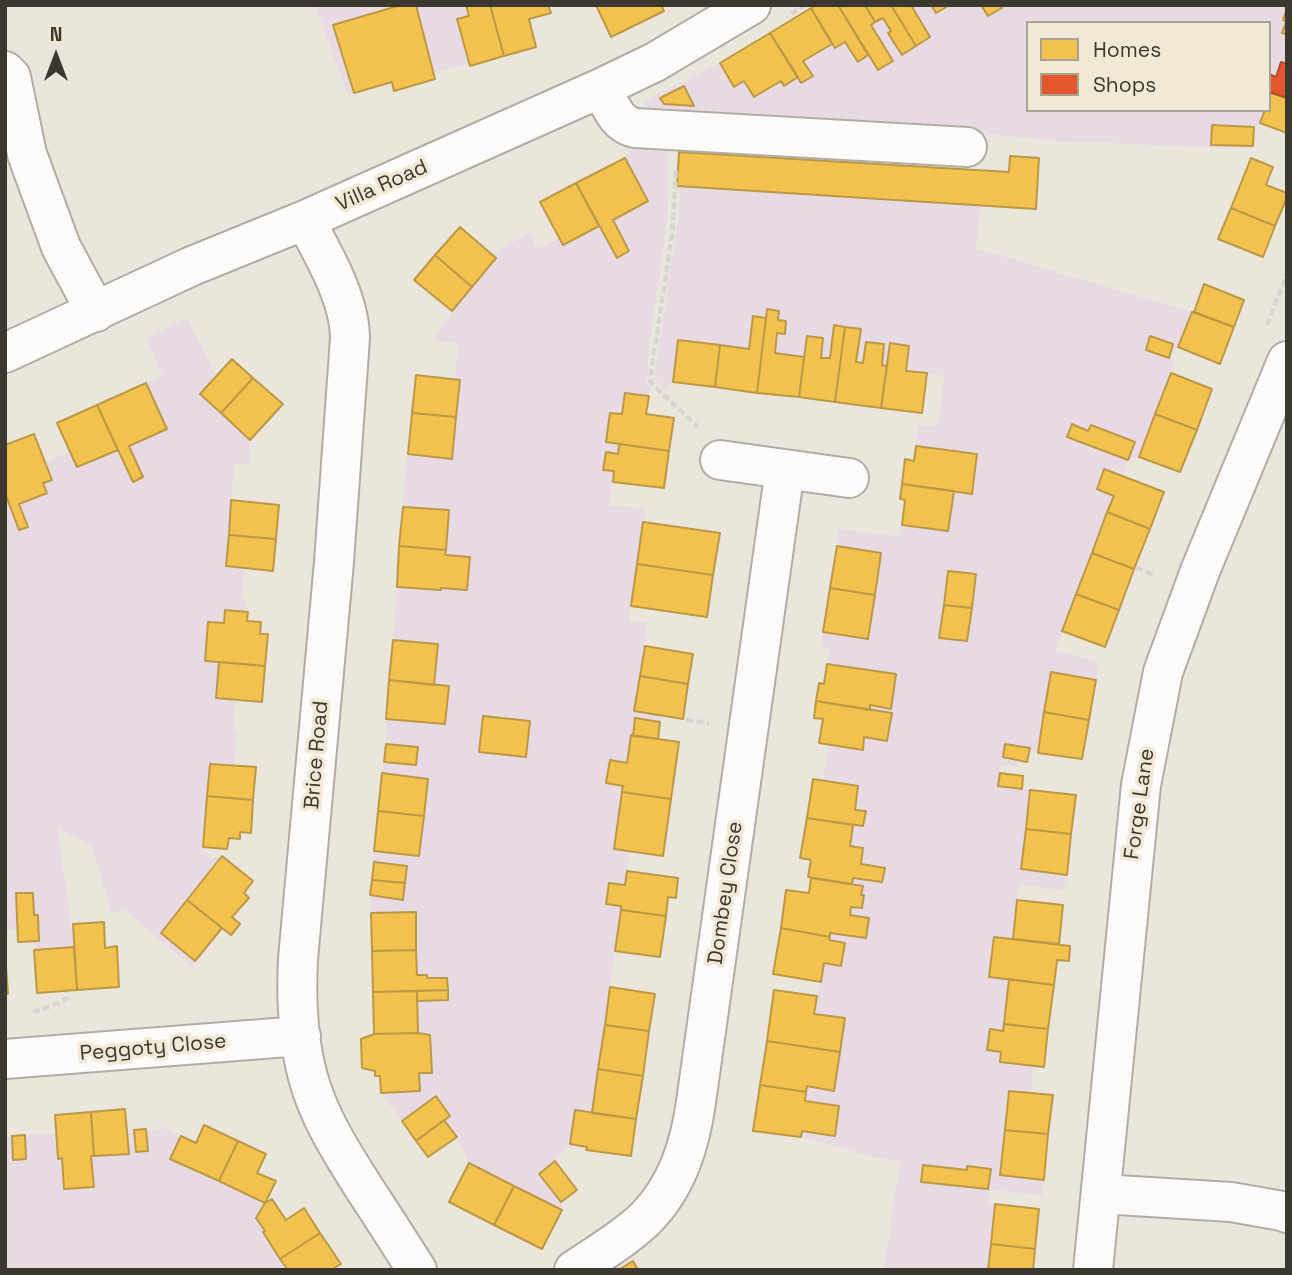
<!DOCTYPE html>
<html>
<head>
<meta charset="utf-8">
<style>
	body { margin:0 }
	#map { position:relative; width:1292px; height:1275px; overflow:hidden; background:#ebe6dc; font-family:"Space Grotesk",sans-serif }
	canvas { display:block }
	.frame { position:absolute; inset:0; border:7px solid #3b3830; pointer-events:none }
	.legend { position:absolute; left:1026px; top:21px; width:245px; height:91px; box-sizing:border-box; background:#f1e9d6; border:2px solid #a8a294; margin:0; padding:9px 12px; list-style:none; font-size:21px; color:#3b3830 }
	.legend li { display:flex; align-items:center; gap:14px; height:35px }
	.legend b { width:35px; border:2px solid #a8a294 }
	.north { position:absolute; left:21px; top:21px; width:70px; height:70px; -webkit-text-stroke:5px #f1e9d6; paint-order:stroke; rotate:0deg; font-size:19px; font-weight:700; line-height:28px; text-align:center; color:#3b3830 }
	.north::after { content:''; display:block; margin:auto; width:24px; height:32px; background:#3b3830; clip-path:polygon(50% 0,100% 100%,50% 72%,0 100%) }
</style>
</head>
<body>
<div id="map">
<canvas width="1292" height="1275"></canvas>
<div class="frame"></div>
<ul class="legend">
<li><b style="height:19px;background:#f2c14e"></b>Homes</li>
<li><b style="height:19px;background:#e4572e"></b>Shops</li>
</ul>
<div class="north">N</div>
</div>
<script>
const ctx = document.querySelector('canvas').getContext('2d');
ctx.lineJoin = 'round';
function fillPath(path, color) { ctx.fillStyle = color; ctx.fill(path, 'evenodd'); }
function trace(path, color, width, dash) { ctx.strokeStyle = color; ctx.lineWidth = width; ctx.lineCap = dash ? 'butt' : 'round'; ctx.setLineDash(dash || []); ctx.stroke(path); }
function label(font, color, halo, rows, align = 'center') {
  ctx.font = font + ' "Space Grotesk",sans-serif'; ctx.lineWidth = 7; ctx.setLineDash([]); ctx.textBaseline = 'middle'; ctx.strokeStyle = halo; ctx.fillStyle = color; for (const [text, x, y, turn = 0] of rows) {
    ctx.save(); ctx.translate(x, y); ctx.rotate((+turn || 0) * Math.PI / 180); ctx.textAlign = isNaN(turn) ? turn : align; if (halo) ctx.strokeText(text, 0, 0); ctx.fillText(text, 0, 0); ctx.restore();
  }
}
fillPath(new Path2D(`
	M 315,5 L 401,5 L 334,25 L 354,93 L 348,95 Z
	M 416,5 L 466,5 L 469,16 L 457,19 L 469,63 L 433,73 Z
	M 911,5 L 931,5 L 936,13 L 949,5 L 981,5 L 988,16 L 1001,8 L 1000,5 L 1287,5 L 1283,19 L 1286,22 L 1282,33 L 1287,35 L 1287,64 L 1281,62 L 1276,77 L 1269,74 L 1269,23 L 1028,23 L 1028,110 L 1265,110 L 1260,123 L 1254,127 L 1253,149 L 1054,141 L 943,129 L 825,121 L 647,107 L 644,102 L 720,63 L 734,87 L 744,81 L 755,97 L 781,81 L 785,85 L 798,77 L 812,76 L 803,61 L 832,44 L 835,48 L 845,42 L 858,61 L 868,55 L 878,70 L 893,61 L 871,25 L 883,18 L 891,31 L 888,33 L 902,54 L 930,38 Z
	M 633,146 L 667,148 C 673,210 660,269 651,330 C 648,347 648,366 647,384 L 651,389 L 649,396 L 625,393 L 622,414 L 610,413 L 606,442 L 619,444 L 618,454 L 606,453 L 604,469 L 614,471 L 609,505 L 646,509 L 629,620 L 648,623 L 634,711 L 661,715 L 658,739 L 631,736 L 627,763 L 609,761 L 606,783 L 623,786 L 614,849 L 630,851 L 625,885 L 609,883 L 606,903 L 621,906 L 592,1113 L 575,1110 L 570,1144 L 555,1161 L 539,1174 L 561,1202 L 562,1210 L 469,1163 L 457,1137 L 444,1120 L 450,1116 L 436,1096 L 402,1121 L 381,1093 L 420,1091 L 419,1073 L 432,1072 L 430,1035 L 418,1033 L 417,991 L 447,990 L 447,978 L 427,978 L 417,975 L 416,912 L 371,913 C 370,892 374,872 374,851 L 419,855 L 428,779 L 382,773 L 386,744 L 386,719 L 445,724 L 449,686 L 434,685 L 437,644 L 393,640 L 397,587 L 441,590 L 441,588 L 467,589 L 470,557 L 445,555 L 449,510 L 403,507 L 404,481 L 408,454 L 452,458 L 460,380 L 455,379 L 458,344 L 433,339 L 452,311 L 496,258 L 492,255 L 529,232 L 538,249 L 559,238 L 564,245 L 599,226 L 617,258 L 629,251 L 613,220 L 648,201 L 625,158 Z
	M 677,186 L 981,205 L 975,248 L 1192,312 L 1178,347 L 1169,358 L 1175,360 L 1139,457 L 1128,460 L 1123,476 L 1104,469 L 1097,488 L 1114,496 L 1056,650 L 1099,663 L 1096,680 L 1051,672 L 1038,753 L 1030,749 L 1027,762 L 1019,760 L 1018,767 L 1001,765 L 998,786 L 1030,790 L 1021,869 L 1067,875 L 1063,890 L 1019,885 L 1013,939 L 994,937 L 989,977 L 1009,979 L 1003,1031 L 990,1029 L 987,1050 L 1001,1052 L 1000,1062 L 1033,1066 L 1031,1093 L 1009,1091 L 1000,1175 L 1044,1180 L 1042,1195 L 990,1190 L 988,1202 L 995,1204 L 988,1270 L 884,1270 L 900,1161 L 874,1157 L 801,1137 L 802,1131 L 835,1135 L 839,1106 L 805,1101 L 807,1086 L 834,1090 L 845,1018 L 814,1014 L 824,963 L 842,965 L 845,943 L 829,940 C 832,925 849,922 851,907 L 862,908 L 864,896 L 861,895 L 862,886 L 852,884 L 853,878 L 882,882 L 885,868 L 861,864 L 863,848 L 850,846 L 853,825 L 863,826 L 865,811 L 855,810 L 858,786 L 823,781 L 828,744 L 863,749 L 864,737 L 887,741 L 892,714 L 870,710 L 870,705 L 891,708 L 896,675 L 827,664 L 830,648 L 821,647 L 823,632 L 868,638 L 881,553 L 837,546 L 839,529 L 899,537 L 902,525 L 948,531 L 954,491 L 972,493 L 977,455 L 916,446 L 919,426 L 938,425 L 945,376 L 906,371 L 909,346 L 890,343 L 887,366 L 882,365 L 884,344 L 866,342 L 863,363 L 856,362 L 861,329 L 834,326 L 830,358 L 821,358 L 823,338 L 807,336 L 804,357 L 775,353 L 777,333 L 785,334 L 786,321 L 778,320 L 778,311 L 767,309 L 766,318 L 753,317 L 749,349 L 679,340 L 673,382 L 665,390 L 654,379 L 678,218 L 680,196 Z
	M 187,318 L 217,376 L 200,394 L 250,440 L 249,464 L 234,464 L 226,566 L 244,568 L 242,600 L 246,600 L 248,612 L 225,610 L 224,623 L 208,622 L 205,660 L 219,662 L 217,698 L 235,700 L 233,730 L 237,731 L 234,765 L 210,764 L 203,847 L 210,859 L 222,856 L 161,932 L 195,961 L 193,968 L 126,911 L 112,912 L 91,845 L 58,828 L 74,947 L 34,950 L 38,942 L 18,942 L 17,929 L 5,930 L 5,498 L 7,497 L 19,530 L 28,527 L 19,504 L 46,493 L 43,483 L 51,480 L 45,462 L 70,452 L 78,467 L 118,450 L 133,482 L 143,477 L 129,446 L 166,429 L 146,383 L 162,376 L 147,338 Z
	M 159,1126 L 181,1136 L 170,1159 L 265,1203 L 256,1218 L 265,1231 L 263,1232 L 288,1270 L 5,1270 L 5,1162 L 7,1161 L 6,1137 L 56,1133 L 62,1158 L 65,1189 L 93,1187 L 91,1156 L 129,1154 L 127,1130 L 158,1130 Z`), '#e7dae3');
const homes = new Path2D(`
	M 401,5 L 416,5 L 435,79 L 394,91 L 392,82 L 354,93 L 333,25 Z
	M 466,5 L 490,5 L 504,56 L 470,66 L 457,19 L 469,16 Z
	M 490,5 L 548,5 L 551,13 L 529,19 L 536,47 L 504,56 Z
	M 596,5 L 661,5 L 664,11 L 611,37 Z
	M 815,5 L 838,5 L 868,55 L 858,62 L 845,42 L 835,48 L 811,8 Z
	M 838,5 L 865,5 L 875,22 L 871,25 L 893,61 L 878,70 Z
	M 865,5 L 891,5 L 916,46 L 902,55 L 888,33 L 891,31 L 883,18 L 875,22 Z
	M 891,5 L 911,5 L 930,37 L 916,46 Z
	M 931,5 L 947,5 L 948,6 L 936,13 Z
	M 981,5 L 1000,5 L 1002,8 L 988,16 Z
	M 811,8 L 832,44 L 803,61 L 813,76 L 801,83 L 770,33 Z
	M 1287,8 L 1287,35 L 1282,33 L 1286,22 L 1283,20 Z
	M 770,33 L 798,77 L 784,86 L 781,81 L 754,97 L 744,81 L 734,87 L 720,63 Z
	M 684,86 L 694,106 L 664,104 L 660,98 Z
	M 1271,92 L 1287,98 L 1287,133 L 1260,123 L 1265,110 L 1269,110 L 1269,98 Z
	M 1212,125 L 1254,127 L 1253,146 L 1211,145 Z
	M 679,152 L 1009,172 L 1010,156 L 1039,158 L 1036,209 L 677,186 Z
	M 625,158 L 648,201 L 613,220 L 629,251 L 617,258 L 576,183 Z
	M 1251,158 L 1273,167 L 1266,185 L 1287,193 L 1287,197 L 1275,226 L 1231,208 Z
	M 576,183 L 599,226 L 563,245 L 540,202 Z
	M 1231,208 L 1275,226 L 1263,257 L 1218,239 Z
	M 460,227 L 496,258 L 472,287 L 435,255 Z
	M 435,255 L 472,287 L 452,311 L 414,280 Z
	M 1204,284 L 1244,300 L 1234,327 L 1194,312 Z
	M 767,309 L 779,311 L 778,320 L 786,321 L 785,334 L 777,333 L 775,353 L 804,357 L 799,397 L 757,393 Z
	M 1192,312 L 1234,327 L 1220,364 L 1178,347 Z
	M 753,316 L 766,318 L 757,393 L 715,387 L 720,345 L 749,349 Z
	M 834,325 L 845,327 L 835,402 L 799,397 L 807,336 L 823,338 L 821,358 L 830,358 Z
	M 845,327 L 861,329 L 856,362 L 863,363 L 866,342 L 884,344 L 882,365 L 887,366 L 881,408 L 835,402 Z
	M 1150,336 L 1173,344 L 1169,358 L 1146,350 Z
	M 678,340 L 720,345 L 715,387 L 673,382 Z
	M 890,343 L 909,346 L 906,371 L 927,373 L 922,413 L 881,408 Z
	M 232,359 L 253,378 L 221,413 L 200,394 Z
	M 1171,373 L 1212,389 L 1197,430 L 1155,414 Z
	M 416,375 L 460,380 L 456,417 L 412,413 Z
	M 253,378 L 283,404 L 250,440 L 221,413 Z
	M 146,383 L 167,429 L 129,446 L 143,477 L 133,482 L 97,405 Z
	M 625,393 L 649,396 L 646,414 L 674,418 L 669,451 L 606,442 L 610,413 L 622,414 Z
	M 97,405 L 118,450 L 77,467 L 57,423 Z
	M 412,413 L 456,417 L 452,459 L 408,454 Z
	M 1155,414 L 1197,430 L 1180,472 L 1139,457 Z
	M 1072,424 L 1088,431 L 1091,425 L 1135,442 L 1128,460 L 1067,437 Z
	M 34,434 L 52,480 L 43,483 L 47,493 L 19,504 L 28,527 L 19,530 L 5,493 L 5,445 Z
	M 619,444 L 669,451 L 664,488 L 613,482 L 614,471 L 603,470 L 606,452 L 618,454 Z
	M 916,446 L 977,454 L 972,494 L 902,484 L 905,459 L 914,461 Z
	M 1104,469 L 1164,492 L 1150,529 L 1107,512 L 1114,496 L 1097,489 Z
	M 902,484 L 954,491 L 948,531 L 902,525 L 905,500 L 900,499 Z
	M 231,500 L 279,505 L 276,539 L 229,535 Z
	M 403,507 L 449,510 L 446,550 L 399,546 Z
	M 1107,512 L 1150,529 L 1134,569 L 1092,553 Z
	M 643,522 L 720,533 L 713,575 L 637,564 Z
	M 229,535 L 276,539 L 273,571 L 226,566 Z
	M 399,546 L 446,550 L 445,555 L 470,557 L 467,590 L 441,588 L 441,590 L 397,587 Z
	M 837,546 L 881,553 L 875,595 L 830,588 Z
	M 1092,553 L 1134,569 L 1119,610 L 1076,594 Z
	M 637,564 L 713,575 L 707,617 L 631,606 Z
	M 948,571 L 976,574 L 972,608 L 944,605 Z
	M 830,588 L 875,595 L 868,639 L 823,632 Z
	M 1076,594 L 1119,610 L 1105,647 L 1062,631 Z
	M 944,605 L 972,608 L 967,641 L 939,638 Z
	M 225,610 L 248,612 L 247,621 L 261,622 L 260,634 L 268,634 L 265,666 L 205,661 L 208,622 L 224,623 Z
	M 393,640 L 438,644 L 434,685 L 389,680 Z
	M 645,646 L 693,654 L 688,684 L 640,676 Z
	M 219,662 L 265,666 L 262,702 L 216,698 Z
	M 827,664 L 896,674 L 891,709 L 870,705 L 870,710 L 816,701 L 819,683 L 824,684 Z
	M 1051,672 L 1096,680 L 1089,720 L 1044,712 Z
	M 640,676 L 688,684 L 683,719 L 634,711 Z
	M 389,680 L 449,686 L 445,724 L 386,719 Z
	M 816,701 L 892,713 L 887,741 L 864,737 L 863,750 L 819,743 L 823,719 L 814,718 Z
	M 1044,712 L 1089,720 L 1082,759 L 1038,753 Z
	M 483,716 L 530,721 L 526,757 L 479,752 Z
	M 635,718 L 660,722 L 658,739 L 633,736 Z
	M 631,735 L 679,742 L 671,799 L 622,792 L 623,786 L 606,783 L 610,760 L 627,763 Z
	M 386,744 L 418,747 L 416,765 L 384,762 Z
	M 1005,744 L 1030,748 L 1027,762 L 1003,757 Z
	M 210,764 L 256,767 L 253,800 L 207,796 Z
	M 382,773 L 428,779 L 424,816 L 378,811 Z
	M 1000,773 L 1023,776 L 1022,789 L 998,786 Z
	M 813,779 L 858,786 L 855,810 L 866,811 L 863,826 L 807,818 Z
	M 1030,790 L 1076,795 L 1071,834 L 1026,829 Z
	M 622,792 L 671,799 L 663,856 L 614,849 Z
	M 207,796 L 253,800 L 251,833 L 240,832 L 240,839 L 229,838 L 227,849 L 203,847 Z
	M 378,811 L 424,816 L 419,856 L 374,851 Z
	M 807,818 L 853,825 L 850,846 L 863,848 L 861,864 L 885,868 L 882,882 L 853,878 L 852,884 L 808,877 L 811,860 L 800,858 Z
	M 1026,829 L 1071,834 L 1067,875 L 1021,869 Z
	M 222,856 L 253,881 L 244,893 L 249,898 L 232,917 L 240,924 L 231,935 L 187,900 Z
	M 374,862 L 407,866 L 405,883 L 372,880 Z
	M 627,871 L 678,878 L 676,898 L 668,897 L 666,916 L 621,910 L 621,906 L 606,904 L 609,883 L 625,885 Z
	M 811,878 L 863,886 L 861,895 L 864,895 L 862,908 L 851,907 L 850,915 L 869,918 L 866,938 L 830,933 L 830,937 L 781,928 L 786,890 L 809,893 Z
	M 372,880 L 405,883 L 403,900 L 370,895 Z
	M 16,893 L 33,893 L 34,915 L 38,915 L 39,941 L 18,942 Z
	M 187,900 L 222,928 L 195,961 L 161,933 Z
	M 1017,900 L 1063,905 L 1059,944 L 1013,939 Z
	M 621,910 L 666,916 L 660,957 L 615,951 Z
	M 416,912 L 416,950 L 372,951 L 371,913 Z
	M 104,922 L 105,948 L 117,946 L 119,987 L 77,990 L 73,924 Z
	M 781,928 L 830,937 L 829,940 L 845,943 L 841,966 L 824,963 L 821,982 L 773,974 Z
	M 994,937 L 1070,946 L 1069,961 L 1057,960 L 1054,985 L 989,977 Z
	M 74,947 L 77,990 L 37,993 L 34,950 Z
	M 416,950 L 417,975 L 427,975 L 427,978 L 447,978 L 448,990 L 373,992 L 372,951 Z
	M 5,953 L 8,994 L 5,994 Z
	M 1009,979 L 1054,985 L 1048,1029 L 1004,1024 Z
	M 610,987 L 655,994 L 649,1031 L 605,1025 Z
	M 448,990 L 448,1000 L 417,1001 L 417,991 Z
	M 774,990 L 817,996 L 814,1014 L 845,1018 L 840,1052 L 767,1041 Z
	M 417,991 L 418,1033 L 374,1034 L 373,992 Z
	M 1004,1024 L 1048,1029 L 1044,1067 L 1000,1062 L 1001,1052 L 987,1050 L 990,1029 L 1003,1031 Z
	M 605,1025 L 649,1031 L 643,1076 L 598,1069 Z
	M 418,1033 L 430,1035 L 432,1073 L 419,1073 L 420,1091 L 381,1093 L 380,1076 L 375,1076 L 375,1071 L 362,1068 L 361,1039 L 374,1034 Z
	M 767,1041 L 840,1052 L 834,1091 L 807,1086 L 806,1092 L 760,1085 Z
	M 598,1069 L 643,1076 L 636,1119 L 592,1113 Z
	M 760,1085 L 806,1092 L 805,1101 L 839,1106 L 835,1136 L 802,1131 L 801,1137 L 753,1131 Z
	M 1009,1091 L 1053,1095 L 1048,1134 L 1005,1130 Z
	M 436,1096 L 450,1116 L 416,1141 L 402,1121 Z
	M 125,1109 L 129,1154 L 94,1156 L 91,1112 Z
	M 575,1110 L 636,1119 L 631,1156 L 586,1150 L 587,1147 L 570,1144 Z
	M 91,1112 L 94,1156 L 91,1156 L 94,1187 L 64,1189 L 62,1158 L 58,1159 L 55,1115 Z
	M 444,1120 L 457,1137 L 428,1157 L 416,1141 Z
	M 204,1125 L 238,1141 L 219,1181 L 170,1159 L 181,1136 L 196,1143 Z
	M 146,1129 L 148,1151 L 136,1152 L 134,1130 Z
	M 1005,1130 L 1048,1134 L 1044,1180 L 1000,1175 Z
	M 25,1135 L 26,1159 L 13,1160 L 12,1136 Z
	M 238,1141 L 266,1154 L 257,1173 L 276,1181 L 265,1203 L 219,1181 Z
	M 555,1161 L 577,1190 L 561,1202 L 539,1174 Z
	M 469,1163 L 514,1186 L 494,1225 L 449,1202 Z
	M 923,1165 L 967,1170 L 967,1166 L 991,1169 L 988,1189 L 921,1182 Z
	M 514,1186 L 562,1210 L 542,1249 L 494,1225 Z
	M 272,1199 L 286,1220 L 304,1208 L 320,1233 L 280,1259 L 263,1232 L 265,1231 L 256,1218 L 265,1203 Z
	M 995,1204 L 1039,1209 L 1035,1249 L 991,1244 Z
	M 320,1233 L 341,1264 L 331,1270 L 288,1270 L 280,1259 Z
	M 991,1244 L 1035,1249 L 1033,1270 L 988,1270 Z
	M 633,1261 L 638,1270 L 618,1270 Z`);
fillPath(homes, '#f2c14e');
trace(homes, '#bb9845', 2);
const shops = new Path2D(`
	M 1281,62 L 1287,64 L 1287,98 L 1269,92 L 1269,74 L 1276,77 Z`);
fillPath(shops, '#e4572e');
trace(shops, '#b14e2f', 2);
const minor = new Path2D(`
	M 5,71 L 11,77 L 27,154 L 61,247 L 96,312
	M 601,88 C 610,104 616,124 635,128 L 967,147
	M 305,220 C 323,254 350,299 350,338 L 334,562 L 298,959 C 296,998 298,1040 308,1077 C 319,1118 342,1153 364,1188 C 382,1215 399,1242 417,1270
	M 5,353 L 192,266 L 305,220 L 601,88 L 655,62 L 751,5
	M 720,460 L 849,478
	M 5,1059 L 301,1036
	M 1101,1194 L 1231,1202 L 1282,1211 L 1287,1213
	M 574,1270 C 598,1254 624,1239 645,1219 C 677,1187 690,1145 696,1102 L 785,469
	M 1093,1270 L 1141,785 L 1163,672 L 1200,571 L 1287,361`);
trace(minor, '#b1ada5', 42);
trace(new Path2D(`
	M 791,14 L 805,5
	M 676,171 L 672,235 L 650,380 L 652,384 L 698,427
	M 1267,325 L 1287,274
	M 1136,568 L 1155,575
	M 686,720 L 709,723
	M 33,1012 L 59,1003 L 67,998 L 67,992`), '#d6d5d2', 4.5, [7, 3.5]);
trace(minor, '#fcfbfa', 38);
label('21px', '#3b3830', '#f1e9d6', [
	["Villa Road",382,186,-24],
	["Brice Road",317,755,-85],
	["Forge Lane",1140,804,-82],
	["Dombey Close",726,893,-82],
	["Peggoty Close",153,1048,-5]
]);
</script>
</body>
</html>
